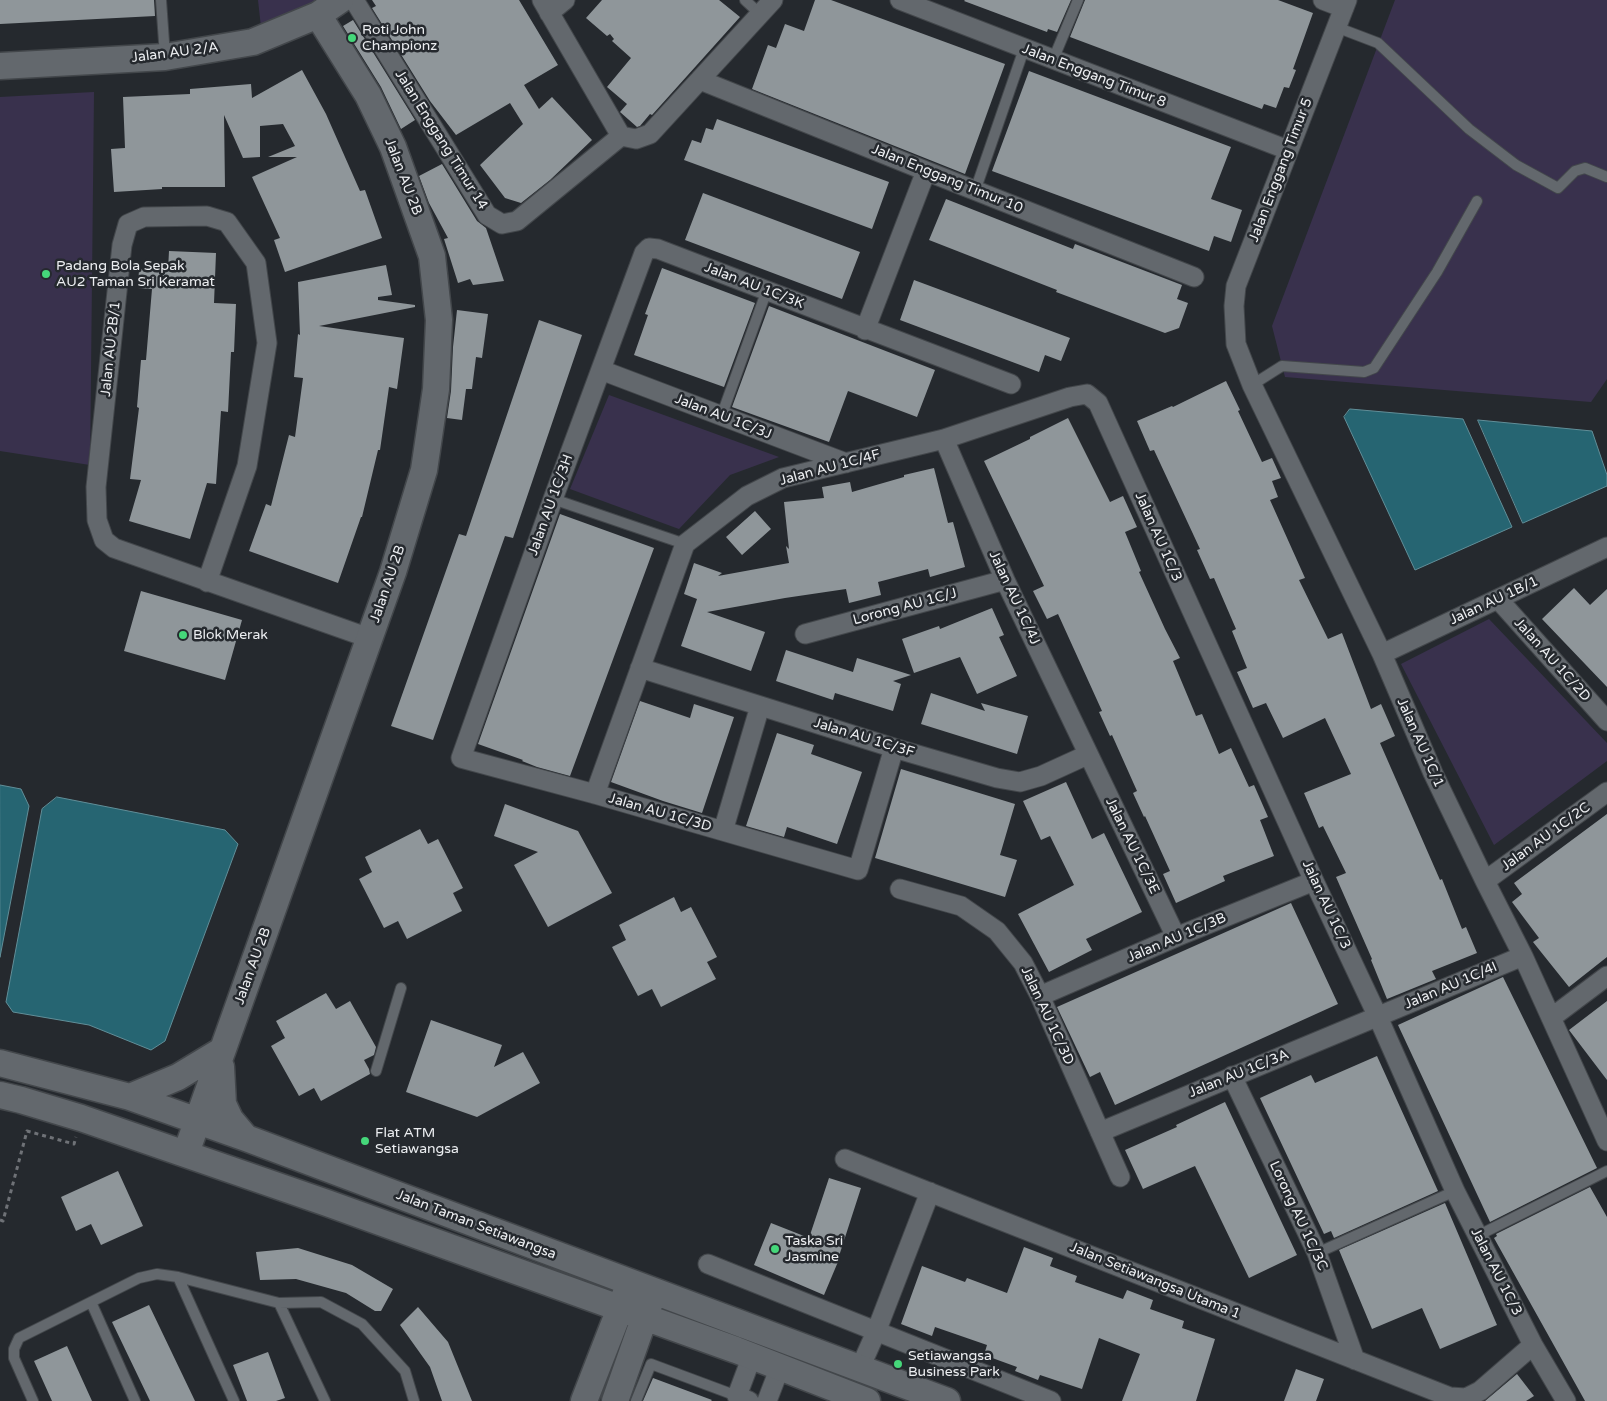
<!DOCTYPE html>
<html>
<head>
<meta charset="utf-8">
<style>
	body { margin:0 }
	canvas { display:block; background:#25292e }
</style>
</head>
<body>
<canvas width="1607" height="1401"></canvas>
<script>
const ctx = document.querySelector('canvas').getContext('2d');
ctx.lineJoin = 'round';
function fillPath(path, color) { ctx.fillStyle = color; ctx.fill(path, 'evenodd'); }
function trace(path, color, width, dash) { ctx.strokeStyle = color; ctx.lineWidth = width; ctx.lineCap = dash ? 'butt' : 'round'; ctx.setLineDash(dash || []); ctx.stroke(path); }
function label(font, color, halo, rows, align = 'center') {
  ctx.font = font + ' "Varela Round",sans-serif'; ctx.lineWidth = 5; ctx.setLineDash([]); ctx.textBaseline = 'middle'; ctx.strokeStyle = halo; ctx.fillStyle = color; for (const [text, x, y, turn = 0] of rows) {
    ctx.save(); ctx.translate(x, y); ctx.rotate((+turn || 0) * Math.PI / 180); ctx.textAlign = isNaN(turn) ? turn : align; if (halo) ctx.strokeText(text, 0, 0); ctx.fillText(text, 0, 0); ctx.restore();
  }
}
fillPath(new Path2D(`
	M 258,0 L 328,0 L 261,27 Z
	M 1395,0 L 1607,0 L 1607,379 L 1591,402 L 1285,377 L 1272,326 Z
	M 94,92 L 90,465 L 0,451 L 0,97 Z
	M 609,395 L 779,457 L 730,475 L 679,529 L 570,489 Z
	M 1489,619 L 1607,743 L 1607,761 L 1494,845 L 1401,664 Z`), '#39314d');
const water = new Path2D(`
	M 1350,409 L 1463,419 L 1512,527 L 1415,570 L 1344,417 Z
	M 1478,420 L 1592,431 L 1607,475 L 1607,486 L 1523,523 Z
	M 0,785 L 21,789 L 29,806 L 0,957 Z
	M 57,797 L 225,830 L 238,844 L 165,1041 L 151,1050 L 89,1025 L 13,1012 L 6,1002 L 42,809 Z`);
fillPath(water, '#266572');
trace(water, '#618e98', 1);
fillPath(new Path2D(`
	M 0,0 L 154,0 L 155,16 L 0,24 Z
	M 372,0 L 519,0 L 558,65 L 524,85 L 539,109 L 552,97 L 592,140 L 550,180 L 521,203 L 505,198 L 480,165 L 523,124 L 510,103 L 456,135 L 430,101 L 372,8 L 376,6 Z
	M 602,0 L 719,0 L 740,17 L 652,115 L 650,114 L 640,126 L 637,127 L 620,112 L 627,104 L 607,87 L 631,58 L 612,41 L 614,39 L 610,34 L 607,36 L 586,18 Z
	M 815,0 L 831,0 L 1005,64 L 965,174 L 752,89 L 768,45 L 776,48 L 785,24 L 804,31 Z
	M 965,0 L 1071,0 L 1057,32 L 1048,29 L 1047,32 L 964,1 Z
	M 1085,0 L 1278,0 L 1313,13 L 1293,69 L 1296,70 L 1289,88 L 1284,87 L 1276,108 L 1264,104 L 1262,109 L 1070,37 Z
	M 353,20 L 415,120 L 401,129 L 381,87 L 343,26 Z
	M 302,70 L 326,114 L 360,191 L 365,190 L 382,238 L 285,272 L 274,240 L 280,238 L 252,177 L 297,157 L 268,157 L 295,146 L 283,124 L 260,126 L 260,157 L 243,158 L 224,115 L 225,187 L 162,187 L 162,189 L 114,192 L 111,149 L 125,148 L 123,97 L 190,94 L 190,89 L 251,84 L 252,98 Z
	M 1029,71 L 1231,147 L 1211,199 L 1242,210 L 1231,242 L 1214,236 L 1209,251 L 992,171 Z
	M 717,119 L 889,182 L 872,229 L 684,160 L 692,140 L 701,143 L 706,128 L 713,130 Z
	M 442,164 L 477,221 L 486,228 L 504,281 L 473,285 L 470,279 L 458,283 L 444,239 L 448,238 L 429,203 L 419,176 Z
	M 703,193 L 860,252 L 842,299 L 685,240 Z
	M 946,199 L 1073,249 L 1075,244 L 1182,285 L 1177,299 L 1188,303 L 1179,328 L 1165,333 L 1056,292 L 1057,290 L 929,240 Z
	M 169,251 L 216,253 L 214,303 L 236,304 L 234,352 L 231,352 L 228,412 L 221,411 L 216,484 L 207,483 L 190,539 L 129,521 L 141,480 L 130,479 L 139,408 L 137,407 L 141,360 L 146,360 L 152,289 L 138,288 L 139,269 L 168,270 Z
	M 386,265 L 392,295 L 378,297 L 378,300 L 415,305 L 415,307 L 319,326 L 404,338 L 397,389 L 389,387 L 380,450 L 378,450 L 362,517 L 361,517 L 338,583 L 249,551 L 266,504 L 271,506 L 289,435 L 295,437 L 303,378 L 294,377 L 298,334 L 300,335 L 298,282 Z
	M 662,268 L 755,303 L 724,387 L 634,355 L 648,315 L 645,314 Z
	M 914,280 L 1070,338 L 1061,361 L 1045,355 L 1039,372 L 900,320 Z
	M 769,306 L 935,370 L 917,417 L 848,391 L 829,442 L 732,407 Z
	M 457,310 L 488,314 L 482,358 L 476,357 L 472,389 L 466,389 L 462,420 L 447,418 L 451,391 L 453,347 Z
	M 539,320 L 582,335 L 513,538 L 505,536 L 433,740 L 391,726 L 459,534 L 466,536 Z
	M 1226,381 L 1240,410 L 1238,411 L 1262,462 L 1272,458 L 1281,478 L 1272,481 L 1278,497 L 1270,500 L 1305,578 L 1299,580 L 1328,639 L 1342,633 L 1371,709 L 1381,704 L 1395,736 L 1380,743 L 1440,880 L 1442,879 L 1462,929 L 1466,927 L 1477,953 L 1432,971 L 1436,979 L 1387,999 L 1371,960 L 1372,959 L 1336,877 L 1346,873 L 1323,826 L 1319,828 L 1304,793 L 1351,774 L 1325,718 L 1283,738 L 1266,703 L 1253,708 L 1237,672 L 1247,668 L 1232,631 L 1236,629 L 1214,578 L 1210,579 L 1197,550 L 1200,549 L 1154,450 L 1150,451 L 1137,421 L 1172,406 L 1173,407 Z
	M 1068,418 L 1110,502 L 1123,496 L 1137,527 L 1125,532 L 1141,571 L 1139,572 L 1165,629 L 1180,658 L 1173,661 L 1196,716 L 1202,714 L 1219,754 L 1231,748 L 1249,787 L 1254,785 L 1268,817 L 1260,820 L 1274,856 L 1223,876 L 1225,881 L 1176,903 L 1163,874 L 1170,871 L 1145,816 L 1144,817 L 1133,793 L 1137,791 L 1112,735 L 1110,736 L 1099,712 L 1102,711 L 1058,614 L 1047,619 L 1033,591 L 1044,586 L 984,461 L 1030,439 L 1030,437 Z
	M 934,468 L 948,523 L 953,522 L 965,567 L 930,577 L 928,569 L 878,582 L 881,595 L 849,603 L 846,589 L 785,598 L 707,612 L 765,632 L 751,671 L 681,646 L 697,599 L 684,594 L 694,563 L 722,573 L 718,576 L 789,563 L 786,546 L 789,549 L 784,502 L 824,498 L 822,487 L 850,482 L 852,492 L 904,477 L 904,475 Z
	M 755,511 L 771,529 L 742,555 L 726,537 Z
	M 560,514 L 654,548 L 570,776 L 537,767 L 522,761 L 523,760 L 478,744 Z
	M 1574,588 L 1590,605 L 1607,589 L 1607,687 L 1542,619 Z
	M 141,591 L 242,620 L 225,680 L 124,651 Z
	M 992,608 L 1004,635 L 999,637 L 1017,676 L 977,694 L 960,657 L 914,673 L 902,639 L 939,626 L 940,629 Z
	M 786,650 L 853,672 L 857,658 L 911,675 L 893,681 L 901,684 L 893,711 L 835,693 L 833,700 L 776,681 Z
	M 931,693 L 985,711 L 981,703 L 1028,716 L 1017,754 L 921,724 Z
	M 640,701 L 690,718 L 694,704 L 734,717 L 702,813 L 663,801 L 611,782 Z
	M 777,733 L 814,745 L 811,754 L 862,772 L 837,844 L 787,827 L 784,837 L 746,826 Z
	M 901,769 L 1015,804 L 1000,855 L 1017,860 L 1005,897 L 875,858 Z
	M 1066,782 L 1092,839 L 1104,833 L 1142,912 L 1086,939 L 1092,950 L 1049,972 L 1018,914 L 1074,885 L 1050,836 L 1041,840 L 1023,801 Z
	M 505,804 L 578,831 L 612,893 L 548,927 L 514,865 L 538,852 L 494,836 Z
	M 1607,814 L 1607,957 L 1569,987 L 1533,942 L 1539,938 L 1512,902 L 1522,894 L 1514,883 Z
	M 420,829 L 428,844 L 438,839 L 463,888 L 453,893 L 462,911 L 407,939 L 398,921 L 384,928 L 359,879 L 372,872 L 365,857 Z
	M 674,897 L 681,912 L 691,907 L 717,957 L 707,962 L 716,979 L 661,1007 L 652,989 L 638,996 L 612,947 L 626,940 L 619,925 Z
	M 1291,903 L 1338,1004 L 1115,1105 L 1100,1072 L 1090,1077 L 1057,1007 Z
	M 1503,977 L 1597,1168 L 1490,1222 L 1398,1025 Z
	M 326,993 L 336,1009 L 350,1001 L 376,1047 L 374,1055 L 364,1060 L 369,1069 L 370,1074 L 321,1101 L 314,1088 L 299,1096 L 271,1046 L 285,1038 L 276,1021 Z
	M 1607,1001 L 1607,1080 L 1569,1030 Z
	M 431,1020 L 502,1045 L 494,1067 L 523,1052 L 540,1083 L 477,1117 L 406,1092 Z
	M 1377,1056 L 1438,1191 L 1334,1238 L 1331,1231 L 1324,1234 L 1260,1098 L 1311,1075 L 1315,1083 Z
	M 1225,1102 L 1297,1255 L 1249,1278 L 1195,1166 L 1143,1189 L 1125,1150 L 1177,1127 L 1176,1125 Z
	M 118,1171 L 143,1226 L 101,1245 L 91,1224 L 76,1231 L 61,1197 Z
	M 829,1178 L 861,1188 L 839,1256 L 840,1257 L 824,1295 L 754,1265 L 771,1223 L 809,1238 Z
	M 1590,1187 L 1607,1217 L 1607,1401 L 1585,1401 L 1494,1238 L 1497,1236 L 1496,1234 Z
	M 1445,1203 L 1497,1325 L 1440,1349 L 1422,1308 L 1372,1329 L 1339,1250 Z
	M 1024,1247 L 1053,1258 L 1050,1266 L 1077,1276 L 1075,1282 L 1123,1299 L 1127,1290 L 1153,1300 L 1150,1309 L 1184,1321 L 1182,1328 L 1215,1339 L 1196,1401 L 1122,1401 L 1140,1354 L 1099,1338 L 1082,1389 L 1040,1375 L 1038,1380 L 1015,1371 L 1017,1367 L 984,1355 L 987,1345 L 935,1327 L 932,1336 L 901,1324 L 922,1266 L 965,1282 L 967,1278 L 1007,1293 Z
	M 298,1248 L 352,1265 L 393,1289 L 381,1311 L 375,1311 L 346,1293 L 296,1279 L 260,1280 L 256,1252 Z
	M 149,1305 L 195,1401 L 150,1401 L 112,1322 Z
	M 418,1307 L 448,1342 L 472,1401 L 442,1401 L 430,1367 L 400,1325 Z
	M 67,1346 L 92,1401 L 52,1401 L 34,1361 Z
	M 268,1352 L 285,1398 L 276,1401 L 247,1401 L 233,1365 Z
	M 1296,1369 L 1324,1379 L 1316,1401 L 1284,1401 Z
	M 1517,1374 L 1534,1396 L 1526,1401 L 1485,1401 Z
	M 653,1378 L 712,1400 L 711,1401 L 643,1401 Z`), '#8f969a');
const lane = new Path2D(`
	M 161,0 L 165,56
	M 745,0 L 760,14
	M 1336,27 L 1378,43 L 1469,129 L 1516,165 L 1558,188 L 1575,171 L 1585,168 L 1607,177
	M 1053,60 L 1078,0
	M 975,191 L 1024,49
	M 1252,385 L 1282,366 L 1364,372 L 1374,368 L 1437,272 L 1477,201
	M 721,417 L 767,290
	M 553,499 L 685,544
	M 376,1071 L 401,988
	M 1477,1236 L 1607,1171
	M 1317,1253 L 1455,1191
	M 178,1277 L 234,1401
	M 91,1302 L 135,1401
	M 279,1303 L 325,1401
	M 33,1401 L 14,1358 L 14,1349 L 19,1338 L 139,1278 L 157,1274 L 178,1277 L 279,1303 L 321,1302 L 362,1324 L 405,1371 L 414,1401
	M 636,1401 L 651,1364 L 737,1396`);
const street = new Path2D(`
	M 354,0 L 487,215 L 502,224 L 517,221 L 621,136 L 636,139 L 650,134 L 773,0
	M 542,0 L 621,136
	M 900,0 L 1288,150
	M 1323,0 L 1344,8
	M 1347,0 L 1236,286 L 1234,306 L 1236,344 L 1252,385 L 1382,654 L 1433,773 L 1485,881 L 1523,956 L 1607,1141
	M 549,13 L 565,0
	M 700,80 L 926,171 L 1194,277
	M 865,330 L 926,171
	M 601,370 L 846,463
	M 944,439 L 1005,580 L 1176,937
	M 207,582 L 247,466 L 267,343 L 256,263 L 227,222 L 207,216 L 144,217 L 128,224 L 122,245 L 96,487 L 97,520 L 104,540 L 114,548 L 369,638
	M 1498,599 L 1607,721
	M 805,634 L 1005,580
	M 1382,654 L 1607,547
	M 640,668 L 894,748 L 997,778 L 1020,782 L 1041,776 L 1087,755
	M 894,748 L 858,870 L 595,794 L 461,758 L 553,499 L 644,253 L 649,248 L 658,249 C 776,293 893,340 1011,384
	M 595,794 L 685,544 L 747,496 L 783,478 L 944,439 L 1070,397 L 1087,394 L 1098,403 L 1314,881 L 1378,1017 L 1455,1191 L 1533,1345 L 1566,1401
	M 723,831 L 760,706
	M 1485,881 L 1607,792
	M 900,889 L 961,906 L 997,931 L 1023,963 L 1040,996 L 1120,1177
	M 1040,996 L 1176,937 L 1314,881
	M 1551,1018 L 1607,976
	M 1232,1076 L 1317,1253 L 1355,1360
	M 1100,1132 L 1523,956
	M 845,1159 L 1450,1397 L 1466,1398 L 1480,1391 L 1533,1345
	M 708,1264 L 1051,1401
	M 860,1368 L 876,1332 L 930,1192
	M 749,1401 L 737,1396 L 752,1356
	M 767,1401 L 780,1367`);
const secondary = new Path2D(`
	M 0,66 L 165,57 L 253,42 L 318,15 L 340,0
	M 0,1063 L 130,1097 L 246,1138 L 947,1401
	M 221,1067 L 223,1104 L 230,1119 L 246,1138
	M 0,1095 L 21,1100 L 81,1118 L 327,1203 L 736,1350 L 867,1401
	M 130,1097 L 178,1077 L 221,1051
	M 186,1153 L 393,572 L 424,470 L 436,389 L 439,320 L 432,256 L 393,147 L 368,95 L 318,15
	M 584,1401 L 626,1293
	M 615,1401 L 650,1302`);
trace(lane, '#43474b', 12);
trace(street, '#43474b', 21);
trace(secondary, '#43474b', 29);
trace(new Path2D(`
	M 0,1220 L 3,1221 L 27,1131 L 74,1144 L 76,1137`), '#6f7277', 3, [4, 4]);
trace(lane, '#63686d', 10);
trace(street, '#63686d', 19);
trace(secondary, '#63686d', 26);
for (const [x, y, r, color] of [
	[352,38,5,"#45d77a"],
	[46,274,5,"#45d77a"],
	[183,635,5,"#45d77a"],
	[365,1141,5,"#45d77a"],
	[775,1249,5,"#45d77a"],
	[898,1364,5,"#45d77a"]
]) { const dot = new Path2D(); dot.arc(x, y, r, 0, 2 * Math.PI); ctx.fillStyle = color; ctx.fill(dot); trace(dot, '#25292e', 2); }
label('14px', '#eceef1', '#25292e', [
	["Roti John",362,30],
	["Championz",362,46],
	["Padang Bola Sepak",56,266],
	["AU2 Taman Sri Keramat",56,282],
	["Blok Merak",193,635],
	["Flat ATM",375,1133],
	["Setiawangsa",375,1149],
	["Taska Sri",785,1241],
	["Jasmine",785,1257],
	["Setiawangsa",908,1356],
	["Business Park",908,1372]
], 'left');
label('14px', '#eceef1', '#25292e', [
	["Jalan AU 2/A",175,53,-7],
	["Jalan Enggang Timur 8",1094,76,21],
	["Jalan Enggang Timur 14",441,140,58],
	["Jalan Enggang Timur 5",1281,170,-69],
	["Jalan AU 2B",403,177,69],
	["Jalan Enggang Timur 10",947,179,22],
	["Jalan AU 1C/3K",754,286,21],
	["Jalan AU 2B/1",111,349,-84],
	["Jalan AU 1C/3J",723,417,21],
	["Jalan AU 1C/4F",830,468,-15],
	["Jalan AU 1C/3H",551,505,-70],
	["Jalan AU 1C/3",1158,537,66],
	["Jalan AU 2B",388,584,-71],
	["Jalan AU 1C/4J",1014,598,65],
	["Jalan AU 1B/1",1494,601,-25],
	["Lorong AU 1C/J",905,607,-15],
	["Jalan AU 1C/2D",1552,660,48],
	["Jalan AU 1C/3F",864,738,17],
	["Jalan AU 1C/1",1420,743,66],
	["Jalan AU 1C/3D",660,813,16],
	["Jalan AU 1C/2C",1546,837,-36],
	["Jalan AU 1C/3E",1132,846,64],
	["Jalan AU 1C/3",1326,905,65],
	["Jalan AU 1C/3B",1177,938,-23],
	["Jalan AU 2B",253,966,-70],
	["Jalan AU 1C/4I",1451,986,-23],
	["Jalan AU 1C/3D",1047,1016,65],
	["Jalan AU 1C/3A",1239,1074,-22],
	["Lorong AU 1C/3C",1298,1216,65],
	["Jalan Taman Setiawangsa",476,1225,21],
	["Jalan AU 1C/3",1496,1272,63],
	["Jalan Setiawangsa Utama 1",1155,1281,22]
]);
</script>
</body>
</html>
